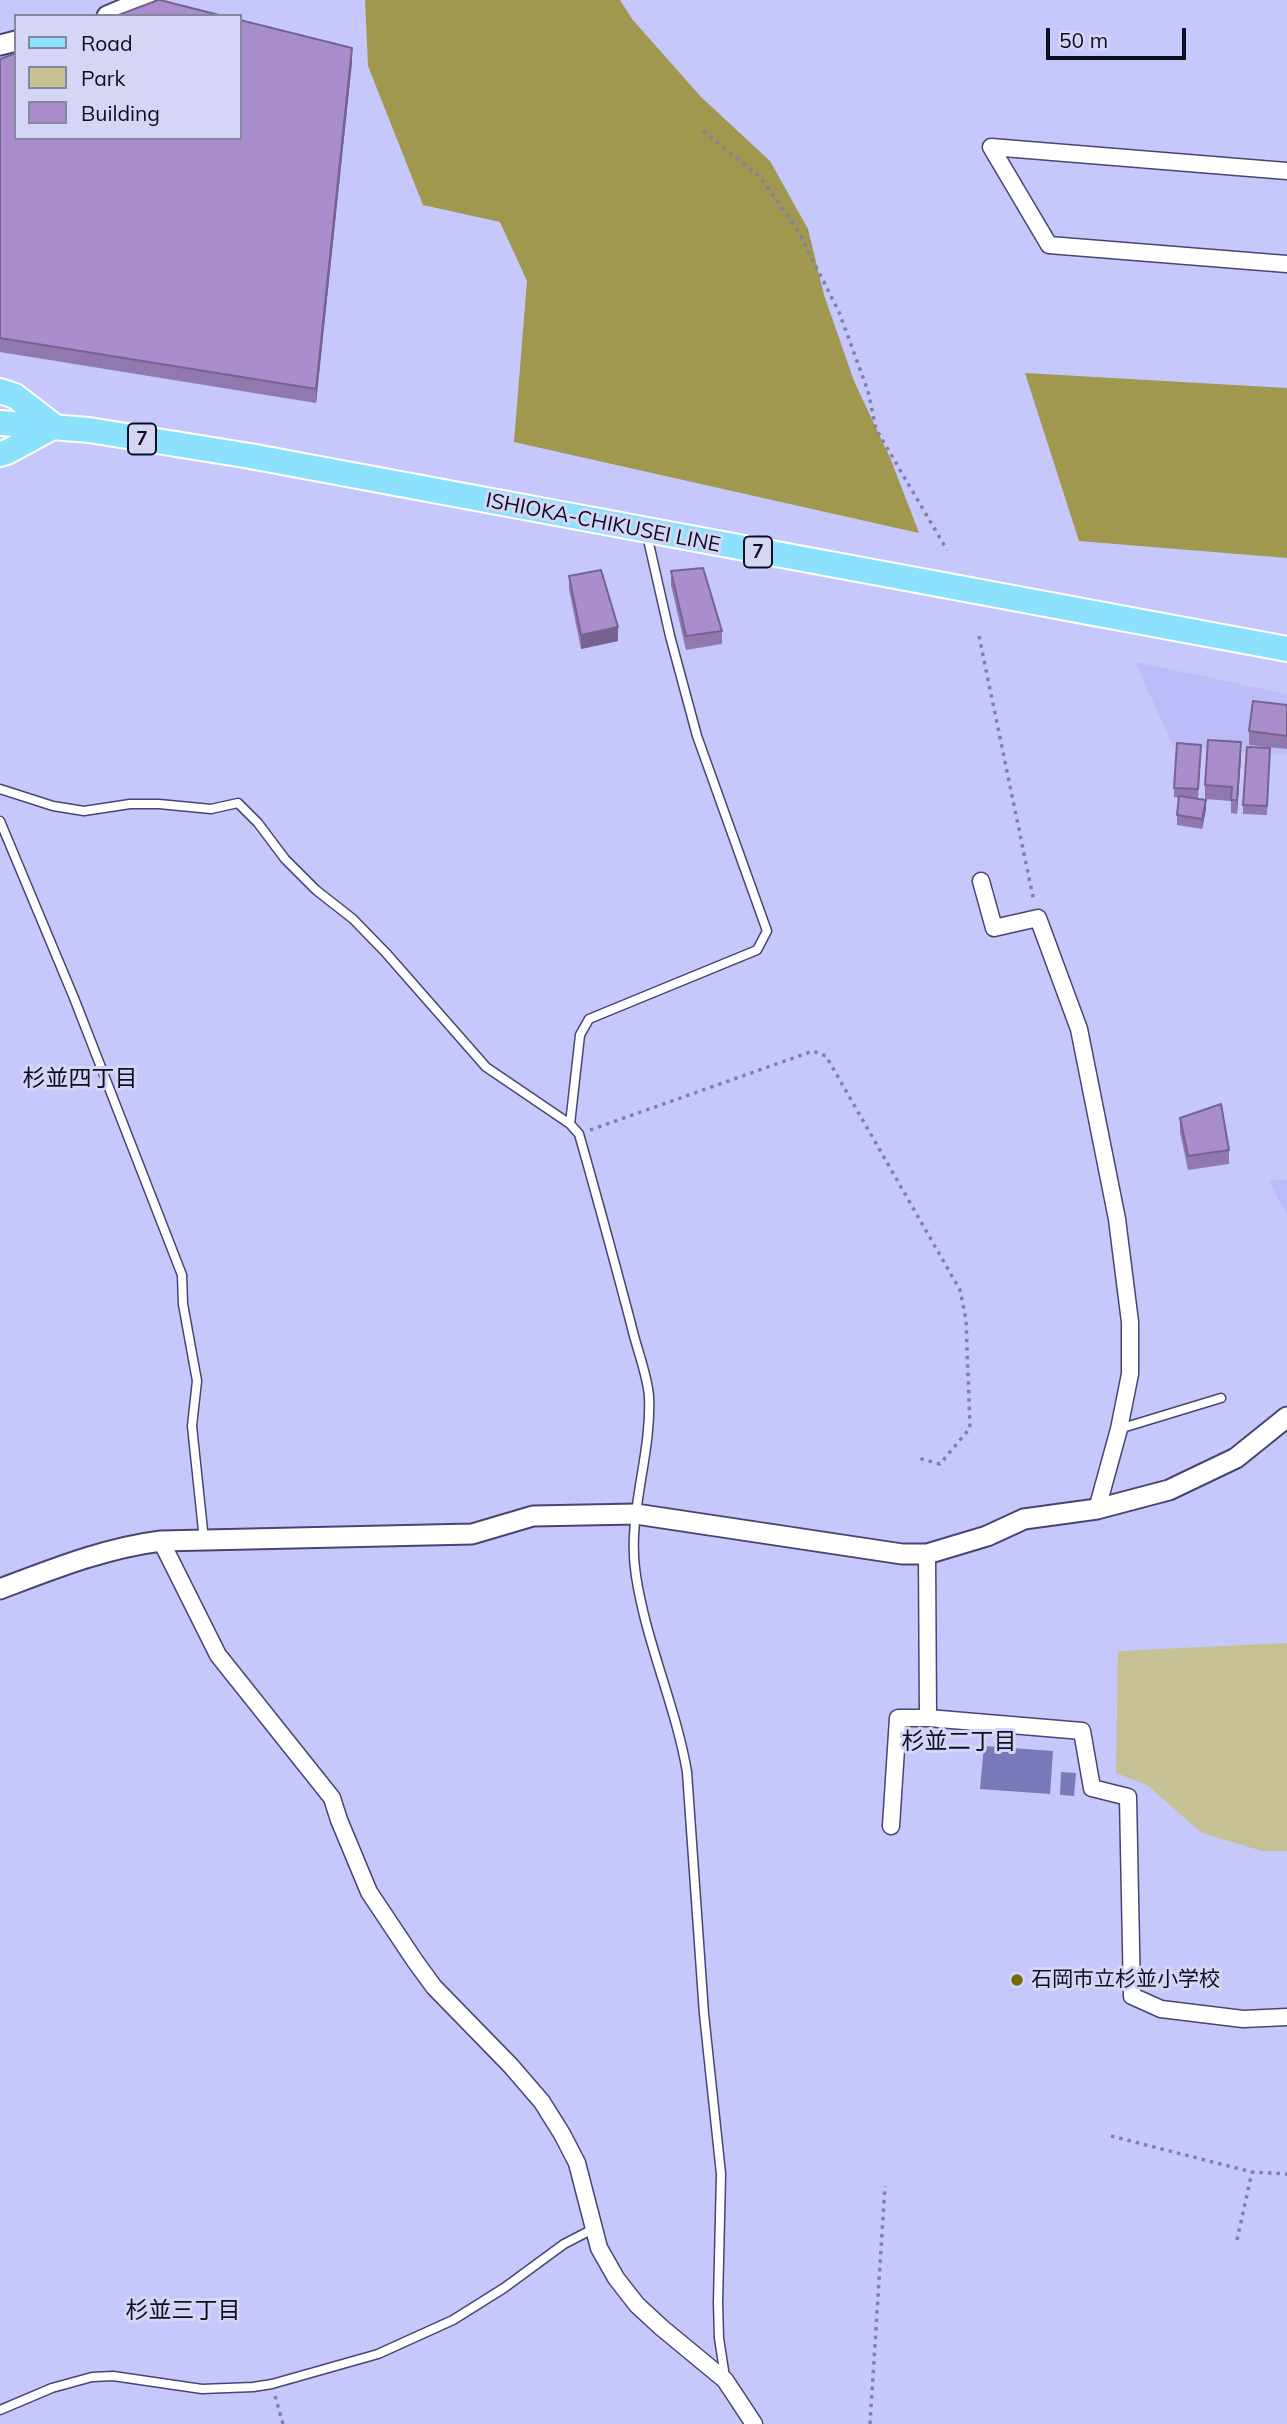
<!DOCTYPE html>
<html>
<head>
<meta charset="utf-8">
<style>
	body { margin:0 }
	#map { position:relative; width:1287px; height:2424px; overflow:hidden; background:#c6c7fb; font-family:Mulish,sans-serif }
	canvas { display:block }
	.legend { position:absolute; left:14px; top:14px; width:228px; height:126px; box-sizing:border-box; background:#d5d6f6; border:2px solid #8586a0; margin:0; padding:9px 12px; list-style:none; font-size:21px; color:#0e0e20 }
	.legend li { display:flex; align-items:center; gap:14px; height:35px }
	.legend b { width:35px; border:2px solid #8586a0 }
	.scale { position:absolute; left:1046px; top:28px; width:140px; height:32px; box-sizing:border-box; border:4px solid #0e0e20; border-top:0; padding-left:9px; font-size:21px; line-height:24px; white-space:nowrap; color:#0e0e20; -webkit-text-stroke:5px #d5d6f6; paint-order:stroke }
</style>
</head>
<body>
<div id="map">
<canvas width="1287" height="2424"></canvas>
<ul class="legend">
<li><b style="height:9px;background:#8ce2fd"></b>Road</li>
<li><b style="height:19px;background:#c5c195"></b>Park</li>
<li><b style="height:19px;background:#a98dcd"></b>Building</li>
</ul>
<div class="scale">50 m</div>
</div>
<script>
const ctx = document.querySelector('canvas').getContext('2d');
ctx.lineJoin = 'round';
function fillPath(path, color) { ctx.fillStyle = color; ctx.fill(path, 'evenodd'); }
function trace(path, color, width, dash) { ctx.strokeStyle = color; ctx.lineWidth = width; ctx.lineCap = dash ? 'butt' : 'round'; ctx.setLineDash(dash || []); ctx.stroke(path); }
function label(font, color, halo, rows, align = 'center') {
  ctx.font = font + ' Mulish,"Noto Sans JP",sans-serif'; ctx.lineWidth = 6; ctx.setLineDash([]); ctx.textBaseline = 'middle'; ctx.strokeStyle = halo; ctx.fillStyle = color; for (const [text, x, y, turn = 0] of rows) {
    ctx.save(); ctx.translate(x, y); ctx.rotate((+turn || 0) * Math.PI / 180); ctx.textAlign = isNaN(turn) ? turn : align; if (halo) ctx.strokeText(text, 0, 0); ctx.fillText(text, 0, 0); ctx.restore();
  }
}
fillPath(new Path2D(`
	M 1135,662 L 1287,694 L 1287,755 L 1173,746 Z
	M 1287,1180 L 1287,1223 L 1287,1216 L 1269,1181 Z`), '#bcbdf8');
fillPath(new Path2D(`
	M 1287,1643 L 1287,1851 L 1262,1851 L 1202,1833 L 1147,1785 L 1116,1773 L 1118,1651 Z`), '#c5c195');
fillPath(new Path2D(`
	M 365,0 L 620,0 L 632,19 L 701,97 L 770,161 L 808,229 L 824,295 L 854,381 L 891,460 L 919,533 L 514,442 L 527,281 L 500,222 L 423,205 L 368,66 Z
	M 1025,373 L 1287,388 L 1287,558 L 1079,541 Z`), '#9f984e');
fillPath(new Path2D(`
	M 984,1746 L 1053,1751 L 1050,1794 L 980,1789 Z
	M 1061,1772 L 1076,1773 L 1074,1796 L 1060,1795 Z`), '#7978b8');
const service = new Path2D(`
	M 0,789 L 53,806 L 84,811 L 130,804 L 159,804 L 211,809 L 238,803 L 258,823 L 285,859 L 316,890 L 353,919 L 386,953 L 486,1067 L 570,1124 L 579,1134 C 597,1197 614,1260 631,1324 C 636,1347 647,1373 649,1396 C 652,1457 626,1516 636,1576 C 646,1642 676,1707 687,1772 L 704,2014 L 721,2174 L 718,2303 L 719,2338 L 725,2377
	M 0,821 L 74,998 L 182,1275 L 183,1304 L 197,1381 L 192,1426 L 204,1540
	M 570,1124 L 580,1035 L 589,1019 L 757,950 L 767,931 L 697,736 L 670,636 L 647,535
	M 1119,1429 L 1221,1398
	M 0,2410 L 52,2388 L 92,2377 L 113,2376 L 202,2389 L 253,2387 L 272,2384 L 378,2354 L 453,2320 L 504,2288 L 564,2244 L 593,2229`);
const minor = new Path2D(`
	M 1287,171 L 991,147 L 1049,245 L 1287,264
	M 981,881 L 994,928 L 1038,918 L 1079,1029 L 1117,1219 L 1130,1322 L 1130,1374 L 1119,1429 L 1097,1509
	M 161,1541 L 218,1655 L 332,1798 L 339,1820 L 369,1892 L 415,1961 L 434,1987 L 511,2066 L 542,2102 L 562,2134 L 577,2163 L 599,2248 L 616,2278 L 637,2305 L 662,2328 L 725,2380 L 754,2424
	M 927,1554 L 928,1718
	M 891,1826 L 898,1718 L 928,1718 L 1082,1731 L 1092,1788 L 1128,1797 L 1132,1996 L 1161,2009 L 1243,2019 L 1287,2017`);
const tertiary = new Path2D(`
	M 107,16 L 145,0
	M 0,45 L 16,41
	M 0,1589 C 53,1569 105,1548 161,1541 L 472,1534 L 533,1516 L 636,1514 L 902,1554 L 927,1554 L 987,1536 L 1024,1519 L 1097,1509 L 1169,1490 L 1236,1458 L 1287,1417`);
const primary = new Path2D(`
	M 0,391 L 15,396 L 54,426
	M 0,423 L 89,430 L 250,456 L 1287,649
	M 0,454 L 7,452 L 53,427`);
trace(service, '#474572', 11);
trace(minor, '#474572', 19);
trace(tertiary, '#474572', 23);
trace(primary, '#fff', 28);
trace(new Path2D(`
	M 703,131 L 760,177 L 796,227 L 839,312 L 868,391 L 876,429 L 947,550
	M 979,636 L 1034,902
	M 590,1130 L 813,1051 L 826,1056 L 960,1290 L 966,1320 L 970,1428 L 940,1464 L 918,1458
	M 1111,2136 L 1252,2172 L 1287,2174
	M 1237,2240 L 1252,2172
	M 275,2396 L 283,2424
	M 870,2424 L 885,2186`), '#8081a8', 3.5, [3.5, 5]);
trace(service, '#fff', 8);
trace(minor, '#fff', 16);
trace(tertiary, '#fff', 19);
trace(primary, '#8ce2fd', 24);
fillPath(new Path2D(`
	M 0,59 L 352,62 L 316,403 L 0,352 Z
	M 671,571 L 722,631 L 722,644 L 686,650 L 671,585 Z
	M 569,576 L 618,641 L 581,649 L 569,589 Z
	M 1287,705 L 1287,749 L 1249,745 L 1249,731 Z
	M 1201,754 L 1198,799 L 1206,809 L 1202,829 L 1177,825 L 1177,815 L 1179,798 L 1174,797 L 1174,788 Z
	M 1241,756 L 1237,814 L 1231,813 L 1231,801 L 1205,799 L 1205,785 Z
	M 1270,757 L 1267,815 L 1243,814 L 1243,805 Z
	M 1180,1118 L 1229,1150 L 1229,1164 L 1188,1170 L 1180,1132 Z`), '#9179b0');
fillPath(new Path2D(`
	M 352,48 L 352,62 L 316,403 L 316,389 Z
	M 618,627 L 618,641 L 581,649 L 581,635 Z
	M 1241,742 L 1241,756 L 1237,814 L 1237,800 Z
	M 1206,800 L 1206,809 L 1202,829 L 1202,819 Z`), '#766390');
const building = new Path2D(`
	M 158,0 L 160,0 L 223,16 L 116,16 Z
	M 240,20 L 352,48 L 316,389 L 0,338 L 0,59 L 16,53 L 16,138 L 240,138 Z
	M 703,568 L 722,631 L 686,636 L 671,571 Z
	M 601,570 L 618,627 L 581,635 L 569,576 Z
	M 1253,701 L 1287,705 L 1287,736 L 1249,731 Z
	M 1208,740 L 1241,742 L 1237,800 L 1231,800 L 1232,787 L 1205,785 Z
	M 1177,743 L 1201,745 L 1198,789 L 1174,788 Z
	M 1247,747 L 1270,748 L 1267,806 L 1243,805 Z
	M 1179,796 L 1206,800 L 1202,819 L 1177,815 Z
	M 1221,1104 L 1229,1150 L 1188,1156 L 1180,1118 Z`);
fillPath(building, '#a98dcd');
trace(building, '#766390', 2);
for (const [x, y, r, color] of [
	[1017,1980,7,"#756c08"]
]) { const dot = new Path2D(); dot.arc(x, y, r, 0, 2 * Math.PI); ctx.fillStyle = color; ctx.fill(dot); trace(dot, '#d5d6f6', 2.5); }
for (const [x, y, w] of [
	[142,439,28],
	[758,552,28]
]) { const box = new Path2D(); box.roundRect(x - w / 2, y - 15.5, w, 31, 5); ctx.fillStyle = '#d5d6f6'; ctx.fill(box); trace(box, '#0e0e20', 2); }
label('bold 19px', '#0e0e20', null, [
	["7",142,439],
	["7",758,552]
]);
label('21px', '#0e0e20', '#d5d6f6', [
	["ISHIOKA-CHIKUSEI LINE",603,523,11]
]);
label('21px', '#0e0e20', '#d5d6f6', [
	["石岡市立杉並小学校",1031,1980]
], 'left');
label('23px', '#0e0e20', '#d5d6f6', [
	["杉並四丁目",80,1079],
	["杉並二丁目",959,1742],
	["杉並三丁目",183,2311]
]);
</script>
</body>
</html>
